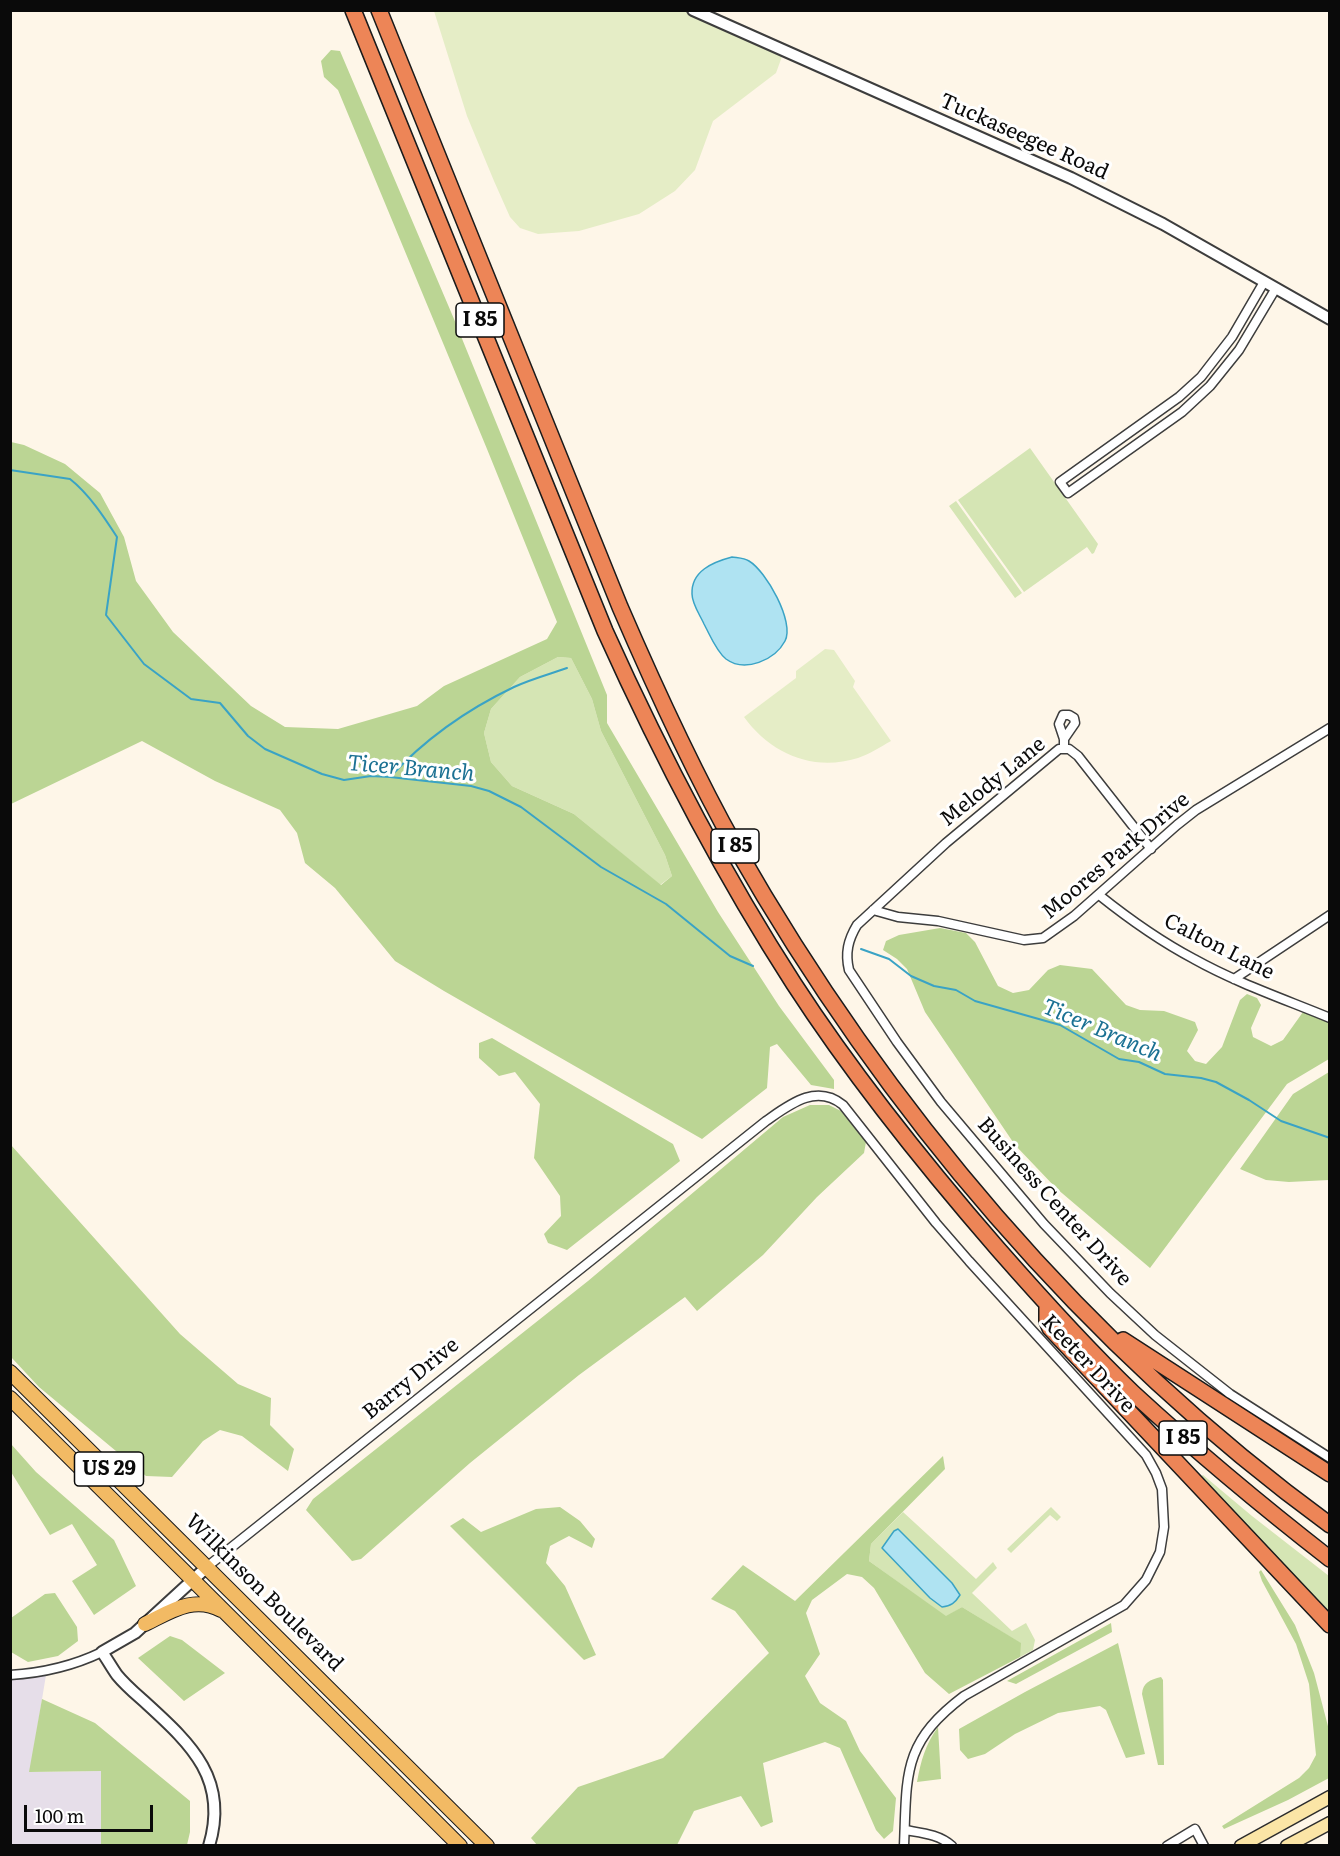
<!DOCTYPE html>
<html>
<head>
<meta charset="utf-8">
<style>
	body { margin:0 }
	#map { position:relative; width:1340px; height:1856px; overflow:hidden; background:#fef6e8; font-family:Literata,serif }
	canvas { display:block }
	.frame { position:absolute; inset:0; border:12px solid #0a0a0a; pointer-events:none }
	.scale { position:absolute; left:24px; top:1805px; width:129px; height:27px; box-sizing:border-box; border:3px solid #0a0a0a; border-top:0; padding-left:8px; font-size:18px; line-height:21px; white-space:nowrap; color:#0a0a0a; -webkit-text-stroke:4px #fff; paint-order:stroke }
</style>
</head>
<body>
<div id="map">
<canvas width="1340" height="1856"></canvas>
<div class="frame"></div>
<div class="scale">100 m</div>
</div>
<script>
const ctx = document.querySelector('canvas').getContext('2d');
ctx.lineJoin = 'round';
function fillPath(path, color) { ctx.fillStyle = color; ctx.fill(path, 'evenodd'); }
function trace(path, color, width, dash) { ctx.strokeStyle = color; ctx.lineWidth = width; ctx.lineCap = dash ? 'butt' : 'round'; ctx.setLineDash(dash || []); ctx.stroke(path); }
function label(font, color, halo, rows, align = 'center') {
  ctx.font = font + ' Literata,serif'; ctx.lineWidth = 6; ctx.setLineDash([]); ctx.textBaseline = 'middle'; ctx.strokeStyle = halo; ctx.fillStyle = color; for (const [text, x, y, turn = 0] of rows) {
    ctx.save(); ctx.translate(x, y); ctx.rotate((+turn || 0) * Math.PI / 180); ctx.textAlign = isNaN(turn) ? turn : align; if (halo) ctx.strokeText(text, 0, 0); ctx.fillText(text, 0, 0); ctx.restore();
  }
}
fillPath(new Path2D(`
	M 46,1675 L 30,1772 L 101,1771 L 101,1845 L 11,1845 L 10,1676 Z`), '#e6dee9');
fillPath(new Path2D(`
	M 1030,448 L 1098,544 L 1094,553 L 1092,554 L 1087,547 L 1024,592 L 958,500 Z
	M 956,501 L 1022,593 L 1015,598 L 949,506 Z
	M 558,657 L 571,658 L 592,699 L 601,731 L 665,855 L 672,876 L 660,885 L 574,814 L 512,786 L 491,762 L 484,733 L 491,709 L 520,677 Z
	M 1203,1475 L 1252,1516 L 1329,1576 L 1329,1618 L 1199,1477 Z
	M 1051,1507 L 1061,1517 L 1057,1521 L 1050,1515 L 1011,1553 L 1007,1549 Z
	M 903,1512 L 976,1579 L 993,1562 L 997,1568 L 972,1593 L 1012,1631 L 1026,1623 L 1035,1640 L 1033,1650 L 1020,1657 L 1020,1643 L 962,1607 L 946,1617 L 869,1561 L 871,1544 Z`), '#d5e5b4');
fillPath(new Path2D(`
	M 331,50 L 340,51 L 454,319 L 607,695 L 607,723 L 718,912 L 779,1006 L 834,1080 L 834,1089 L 811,1085 L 777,1044 L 770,1047 L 767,1088 L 702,1139 L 444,991 L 395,961 L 335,888 L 305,863 L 297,833 L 280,810 L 215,781 L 142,741 L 11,804 L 11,442 L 24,445 L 65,464 L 100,493 L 124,537 L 136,581 L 173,632 L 251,706 L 285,727 L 338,729 L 417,706 L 444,686 L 547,639 L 557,622 L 487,449 L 338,90 L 324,77 L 321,61 ZM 558,657 L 571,658 L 592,699 L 601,731 L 665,855 L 672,876 L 661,885 L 574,814 L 512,786 L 491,762 L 484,733 L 491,709 L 520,677 Z
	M 940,928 L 966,933 L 975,942 L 998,986 L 1013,993 L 1029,990 L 1048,970 L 1060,965 L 1092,969 L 1126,1005 L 1140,1010 L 1164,1011 L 1195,1022 L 1198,1030 L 1187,1051 L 1195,1061 L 1206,1064 L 1222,1047 L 1240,1000 L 1247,994 L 1257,998 L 1261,1005 L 1251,1028 L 1253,1037 L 1271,1046 L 1283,1040 L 1303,1012 L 1329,1022 L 1329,1059 L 1287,1084 L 1150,1268 L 1056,1188 L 1015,1145 L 925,1012 L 907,969 L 897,959 L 883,950 L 886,941 L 899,935 Z
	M 492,1038 L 673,1144 L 680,1161 L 567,1250 L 548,1243 L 544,1234 L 561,1216 L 560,1196 L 534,1158 L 540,1104 L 515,1072 L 499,1076 L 479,1058 L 479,1043 Z
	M 1329,1072 L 1329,1180 L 1289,1182 L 1266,1180 L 1240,1169 L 1293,1094 Z
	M 810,1105 L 829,1105 L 841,1111 L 866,1142 L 864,1153 L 817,1197 L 763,1255 L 697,1311 L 685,1297 L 579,1375 L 470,1463 L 361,1559 L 352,1561 L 306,1510 L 313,1499 L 588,1281 L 783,1117 Z
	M 11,1145 L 180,1334 L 238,1384 L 271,1398 L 270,1425 L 294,1449 L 288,1471 L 242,1436 L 220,1430 L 203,1441 L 172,1477 L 146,1476 L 39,1387 L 11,1357 Z
	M 11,1444 L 36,1472 L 114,1540 L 136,1586 L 94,1615 L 72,1581 L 97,1565 L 72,1524 L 50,1535 L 11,1472 Z
	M 943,1456 L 945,1469 L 871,1544 L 869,1561 L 946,1616 L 962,1607 L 1021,1643 L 1020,1657 L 949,1694 L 925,1673 L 874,1588 L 862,1577 L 847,1574 L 812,1600 L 806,1613 L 820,1654 L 805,1676 L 820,1703 L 846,1721 L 860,1751 L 896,1798 L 893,1831 L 884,1839 L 876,1830 L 840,1748 L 825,1742 L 763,1763 L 773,1822 L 761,1827 L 741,1796 L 694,1811 L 677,1845 L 537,1845 L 531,1838 L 578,1787 L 663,1758 L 769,1653 L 735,1611 L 711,1599 L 743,1565 L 795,1601 Z
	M 560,1507 L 580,1521 L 595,1539 L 592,1548 L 569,1536 L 550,1546 L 546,1563 L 565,1586 L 596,1655 L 584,1660 L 450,1526 L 463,1518 L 481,1532 L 536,1509 Z
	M 1261,1570 L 1295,1625 L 1314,1673 L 1329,1730 L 1329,1778 L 1288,1800 L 1224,1829 L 1222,1826 L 1299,1778 L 1309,1768 L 1316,1755 L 1309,1684 L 1296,1644 L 1262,1581 L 1259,1572 Z
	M 55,1593 L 77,1627 L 78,1641 L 58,1656 L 28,1662 L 11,1652 L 11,1618 L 45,1594 Z
	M 1111,1623 L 1112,1632 L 1016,1684 L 1007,1681 Z
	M 170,1636 L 182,1640 L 225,1673 L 184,1701 L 138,1658 Z
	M 1118,1643 L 1145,1754 L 1126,1758 L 1106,1710 L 1100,1706 L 1058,1713 L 1015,1734 L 985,1754 L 968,1759 L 960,1750 L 959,1729 L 1025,1692 Z
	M 1161,1677 L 1163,1680 L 1164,1765 L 1158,1765 L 1142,1694 C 1143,1682 1150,1680 1161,1677 Z
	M 42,1699 L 95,1723 L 190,1801 L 190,1832 L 187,1845 L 101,1845 L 101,1771 L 29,1772 Z
	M 938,1727 L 941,1779 L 917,1782 C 921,1761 925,1745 938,1727 Z`), '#bbd594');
fillPath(new Path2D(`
	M 434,11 L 696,11 L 784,51 L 776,73 L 713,121 L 695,170 L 675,191 L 639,214 L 579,231 L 538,234 L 520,228 L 510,217 L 494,181 L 467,116 Z
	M 825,649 L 834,650 L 855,681 L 853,687 L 891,741 C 880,747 870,754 858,758 C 813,772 771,754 744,717 L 796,678 L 796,671 Z`), '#e5edc6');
const water = new Path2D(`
	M 732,557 C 738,558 744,558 749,561 C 766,571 795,622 785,641 C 775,660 745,673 726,659 C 716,651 710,635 704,624 C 700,615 692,604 692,594 C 691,571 713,562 732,557 Z
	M 898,1529 L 952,1583 L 960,1595 C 955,1603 951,1606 942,1607 L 930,1598 L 882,1548 L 894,1531 Z`);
fillPath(water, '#afe3f2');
trace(water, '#3aa3c5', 1.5);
trace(new Path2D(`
	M 10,470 L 70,479 C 89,494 104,517 117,537 L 106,615 L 144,664 L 191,699 L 220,703 L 248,736 L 265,749 L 322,774 L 344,780 L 371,776 L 390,777 L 471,786 L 489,791 L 521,807 L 601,867 L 666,904 L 730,956 L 753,966
	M 390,777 C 425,739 468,709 514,687 C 531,679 550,674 567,668
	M 861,949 L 889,959 L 911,976 L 934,986 L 956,990 L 975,1001 L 1060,1025 L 1119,1059 L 1139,1062 L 1165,1074 L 1201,1078 L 1216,1082 L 1249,1100 L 1281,1121 L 1330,1138`), '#3aa3c5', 2);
const minor = new Path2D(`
	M 1264,282 L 1232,337 L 1201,377 L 1179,397 L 1060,482 L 1068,493 L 1182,412 L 1210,386 L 1239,350 L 1276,288
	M 1064,749 L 1064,739 L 1059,724 L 1063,715 L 1069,715 L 1074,718 L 1075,723 L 1064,739
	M 1151,849 L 1078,756 L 1069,749 L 1059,749 L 946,843 L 857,925 C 848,940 845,953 849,970 L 897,1042 L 941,1102 L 1044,1224 L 1110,1293 L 1155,1335 L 1230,1394 L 1330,1458
	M 1099,895 C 1129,919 1160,941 1194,959 C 1237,983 1284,999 1330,1018
	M 873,910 L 898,917 L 938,921 L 1024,940 L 1043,938 L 1074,916 L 1177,825 L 1196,810 L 1330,728
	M 1234,979 L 1330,915
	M 208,1566 L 766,1121 C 789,1105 816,1083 843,1105 L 936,1223 L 969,1261 L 1146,1455 L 1156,1473 L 1162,1489 L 1164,1527 L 1160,1552 L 1146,1580 L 1124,1605 L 964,1696 C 902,1743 907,1773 904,1846
	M 10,1675 C 43,1673 73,1666 102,1652
	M 905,1830 C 921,1833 939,1834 952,1846
	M 1167,1846 L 1195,1829 L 1204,1846`);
const tertiary = new Path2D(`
	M 693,10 L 1071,178 L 1163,224 L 1330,319
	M 208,1566 L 135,1633 L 102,1652 C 107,1659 112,1668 117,1675 C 126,1686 137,1695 147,1704 C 192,1745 229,1780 209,1846`);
const secondary = new Path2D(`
	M 1241,1846 L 1330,1797
	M 1287,1846 L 1330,1823`);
const primary = new Path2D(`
	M 10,1372 L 487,1846
	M 10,1398 L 460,1846
	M 145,1624 C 170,1612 194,1595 221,1610`);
const motorway = new Path2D(`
	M 353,10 L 605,631 C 660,753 721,871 794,984 C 855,1078 925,1165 998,1249 C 1041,1298 1086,1348 1133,1393 C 1196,1451 1262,1506 1330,1559
	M 379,10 L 620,607 C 655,688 692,769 735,846 C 884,1108 1085,1346 1330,1525
	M 1047,1305 L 1047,1321 L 1050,1328 L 1330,1625
	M 1123,1340 L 1330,1474`);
trace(minor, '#3d3d3d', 11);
trace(tertiary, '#3d3d3d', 14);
trace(secondary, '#2c2c2c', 15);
trace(primary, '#1b1b1b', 16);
trace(motorway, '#1b1b1b', 18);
trace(minor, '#fff', 8);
trace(tertiary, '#fff', 10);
trace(secondary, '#fbe5a6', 12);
trace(primary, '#f2ba64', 14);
trace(motorway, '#ed8557', 15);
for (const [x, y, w] of [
	[480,320,48],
	[735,846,48],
	[1183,1438,48],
	[109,1469,69]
]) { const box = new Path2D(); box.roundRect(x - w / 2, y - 17, w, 34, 4.5); ctx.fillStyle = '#fff'; ctx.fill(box); trace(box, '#0a0a0a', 1.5); }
label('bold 20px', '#0a0a0a', null, [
	["I 85",480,320],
	["I 85",735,846],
	["I 85",1183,1438],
	["US 29",109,1469]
]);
label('21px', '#0a0a0a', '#fff', [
	["Tuckaseegee Road",1024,137,24],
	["Melody Lane",993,782,-39],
	["Moores Park Drive",1116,856,-40],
	["Calton Lane",1219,947,27],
	["Business Center Drive",1054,1202,48],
	["Keeter Drive",1088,1364,47],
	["Barry Drive",411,1379,-39],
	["Wilkinson Boulevard",264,1593,45]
]);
label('italic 22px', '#1b7193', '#fff', [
	["Ticer Branch",411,769,5],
	["Ticer Branch",1102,1031,23]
]);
</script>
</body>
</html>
